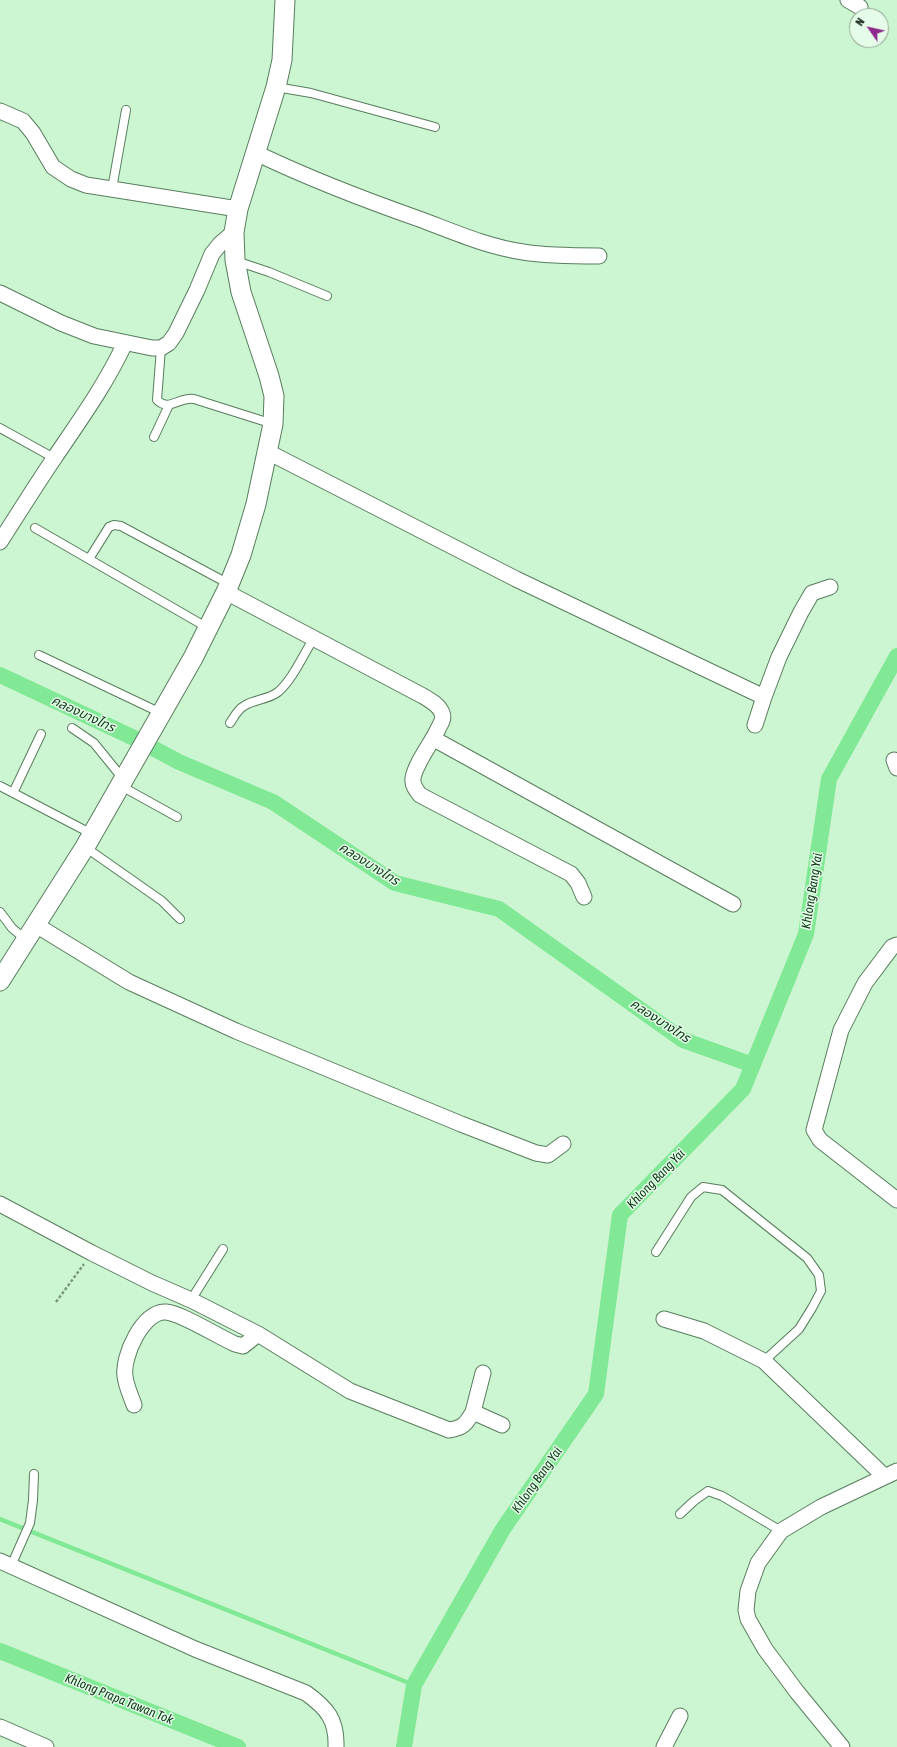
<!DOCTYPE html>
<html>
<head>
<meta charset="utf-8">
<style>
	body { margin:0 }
	#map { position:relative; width:897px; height:1747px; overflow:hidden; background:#ccf5d1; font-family:"Asap Condensed",sans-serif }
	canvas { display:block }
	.north { position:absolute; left:849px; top:8px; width:40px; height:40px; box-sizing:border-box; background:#e5fde8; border:1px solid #91a593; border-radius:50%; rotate:304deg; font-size:11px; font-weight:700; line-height:16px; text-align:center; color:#122114 }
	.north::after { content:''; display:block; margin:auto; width:14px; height:18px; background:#8f288e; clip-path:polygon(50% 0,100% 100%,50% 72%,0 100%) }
</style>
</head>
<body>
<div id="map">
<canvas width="897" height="1747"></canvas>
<div class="north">N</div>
</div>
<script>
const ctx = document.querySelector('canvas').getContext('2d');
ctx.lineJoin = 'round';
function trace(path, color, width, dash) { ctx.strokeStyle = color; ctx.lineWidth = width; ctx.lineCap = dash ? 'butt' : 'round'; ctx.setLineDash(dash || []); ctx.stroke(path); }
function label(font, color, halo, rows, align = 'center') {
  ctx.font = font + ' "Asap Condensed","Noto Sans Thai",sans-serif'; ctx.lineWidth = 3; ctx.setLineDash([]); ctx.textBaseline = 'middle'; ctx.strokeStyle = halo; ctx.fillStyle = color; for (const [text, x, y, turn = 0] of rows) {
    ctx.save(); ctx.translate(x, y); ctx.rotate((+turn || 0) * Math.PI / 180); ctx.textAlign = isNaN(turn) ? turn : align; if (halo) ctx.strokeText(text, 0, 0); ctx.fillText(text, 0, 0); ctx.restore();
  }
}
trace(new Path2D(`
	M 0,1519 L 414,1685`), '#81e995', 4.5);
trace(new Path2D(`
	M 0,675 L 134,738 L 179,762 L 273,802 L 395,883 L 499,909 L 683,1040 L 753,1065
	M 0,1651 L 238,1747
	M 404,1747 L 414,1685 L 503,1529 L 596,1394 L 620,1215 L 743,1089 L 806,934 L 829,779 L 897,656`), '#81e995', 16);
const service = new Path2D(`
	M 276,87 L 311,93 L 435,127
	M 112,189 L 126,110
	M 236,261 L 269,272 L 327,296
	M 161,348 L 157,400 C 169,412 178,397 194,399 L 273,424
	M 0,428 L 54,458
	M 154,437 L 169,405
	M 35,528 L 208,628
	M 89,559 L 109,527 L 114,525 L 121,526 L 229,584
	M 39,655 L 161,713
	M 230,723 C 234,717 238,709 244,706 C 254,699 268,700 278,692 C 293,679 303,655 314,638
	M 72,728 L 94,743 L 124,780
	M 0,786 L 92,834
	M 121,786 L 177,817
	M 13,793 L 41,734
	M 85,847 L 162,901 L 180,919
	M 0,912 L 12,928 L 26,940
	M 656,1252 L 691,1197 L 703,1187 L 722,1190 L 807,1258 L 819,1275 L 821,1291 L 812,1308 L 799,1329 L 764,1361
	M 191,1300 L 223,1249
	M 680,1514 L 694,1501 L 708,1491 L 722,1496 L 781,1531
	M 11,1566 L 30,1523 L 33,1500 L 34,1474`);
const minor = new Path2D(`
	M 848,0 L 860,7
	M 0,111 L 23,121 L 33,133 L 53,167 L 71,179 L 86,185 L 238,209
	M 256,153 C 310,179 365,200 422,220 C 454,232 488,247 523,252 C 548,256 574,256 599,256
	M 0,293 L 61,323 L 94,336 L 152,348 L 161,348 L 169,343 L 176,333 L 197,290 L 212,254 L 220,244 L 234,232
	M 268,452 L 516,579 L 764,697 L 755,725
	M 0,542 C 18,514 36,485 55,457 C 80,420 106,384 125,343
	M 226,592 L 423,696 C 430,700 439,705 442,713 C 444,718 442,722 439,727 C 432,743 416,762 413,778 C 412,785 416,790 420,795 L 571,874 L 578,883 L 584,897
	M 764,697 L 779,657 L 801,612 L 812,593 L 830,587
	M 434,739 L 733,904
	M 894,760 L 897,768
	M 36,925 L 129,982 L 236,1031 L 461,1124 L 536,1153 L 548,1155 L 563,1144
	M 897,945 L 892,947 L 865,983 L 841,1030 L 814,1130 L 820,1140 L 897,1200
	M 0,1204 L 92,1253 L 152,1283 L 191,1300 L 258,1334 L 350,1391 L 449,1430 C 463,1428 466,1424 473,1412 L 502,1425
	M 664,1319 L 704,1331 L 764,1361 L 884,1476
	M 134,1405 C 131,1396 126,1386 125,1376 C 122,1357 143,1310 166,1312 C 181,1313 219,1337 235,1344 L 243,1346 L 258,1334
	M 473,1412 L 483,1373
	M 0,1561 L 195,1649 L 306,1693 C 327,1708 337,1720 336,1747
	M 0,1727 L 46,1747
	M 664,1747 L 680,1716
	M 842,1747 L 797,1692 L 765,1649 L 748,1619 L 746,1610 L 748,1591 L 758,1563 L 781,1531 L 821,1507 L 897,1471`);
const tertiary = new Path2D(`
	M 0,981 L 85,847 L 193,658 L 226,592 L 241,555 L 256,504 L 273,424 L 274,396 L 269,376 L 241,292 L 235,260 L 234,232 L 238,209 L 276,87 L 282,60 L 285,0`);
trace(service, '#587d5d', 10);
trace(minor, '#587d5d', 17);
trace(tertiary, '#587d5d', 21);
trace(new Path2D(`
	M 56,1302 L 84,1264`), '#7b997f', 2.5, [3, 2]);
trace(service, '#fff', 8);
trace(minor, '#fff', 15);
trace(tertiary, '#fff', 19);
label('italic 13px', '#0d3718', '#e5fde8', [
	["คลองบางไทร",83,714,25],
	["คลองบางไทร",369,864,32],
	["Khlong Bang Yai",812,891,-81],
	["คลองบางไทร",660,1021,33],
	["Khlong Bang Yai",656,1179,-46],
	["Khlong Bang Yai",537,1480,-55],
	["Khlong Prapa Tawan Tok",119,1699,22]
]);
</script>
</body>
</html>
